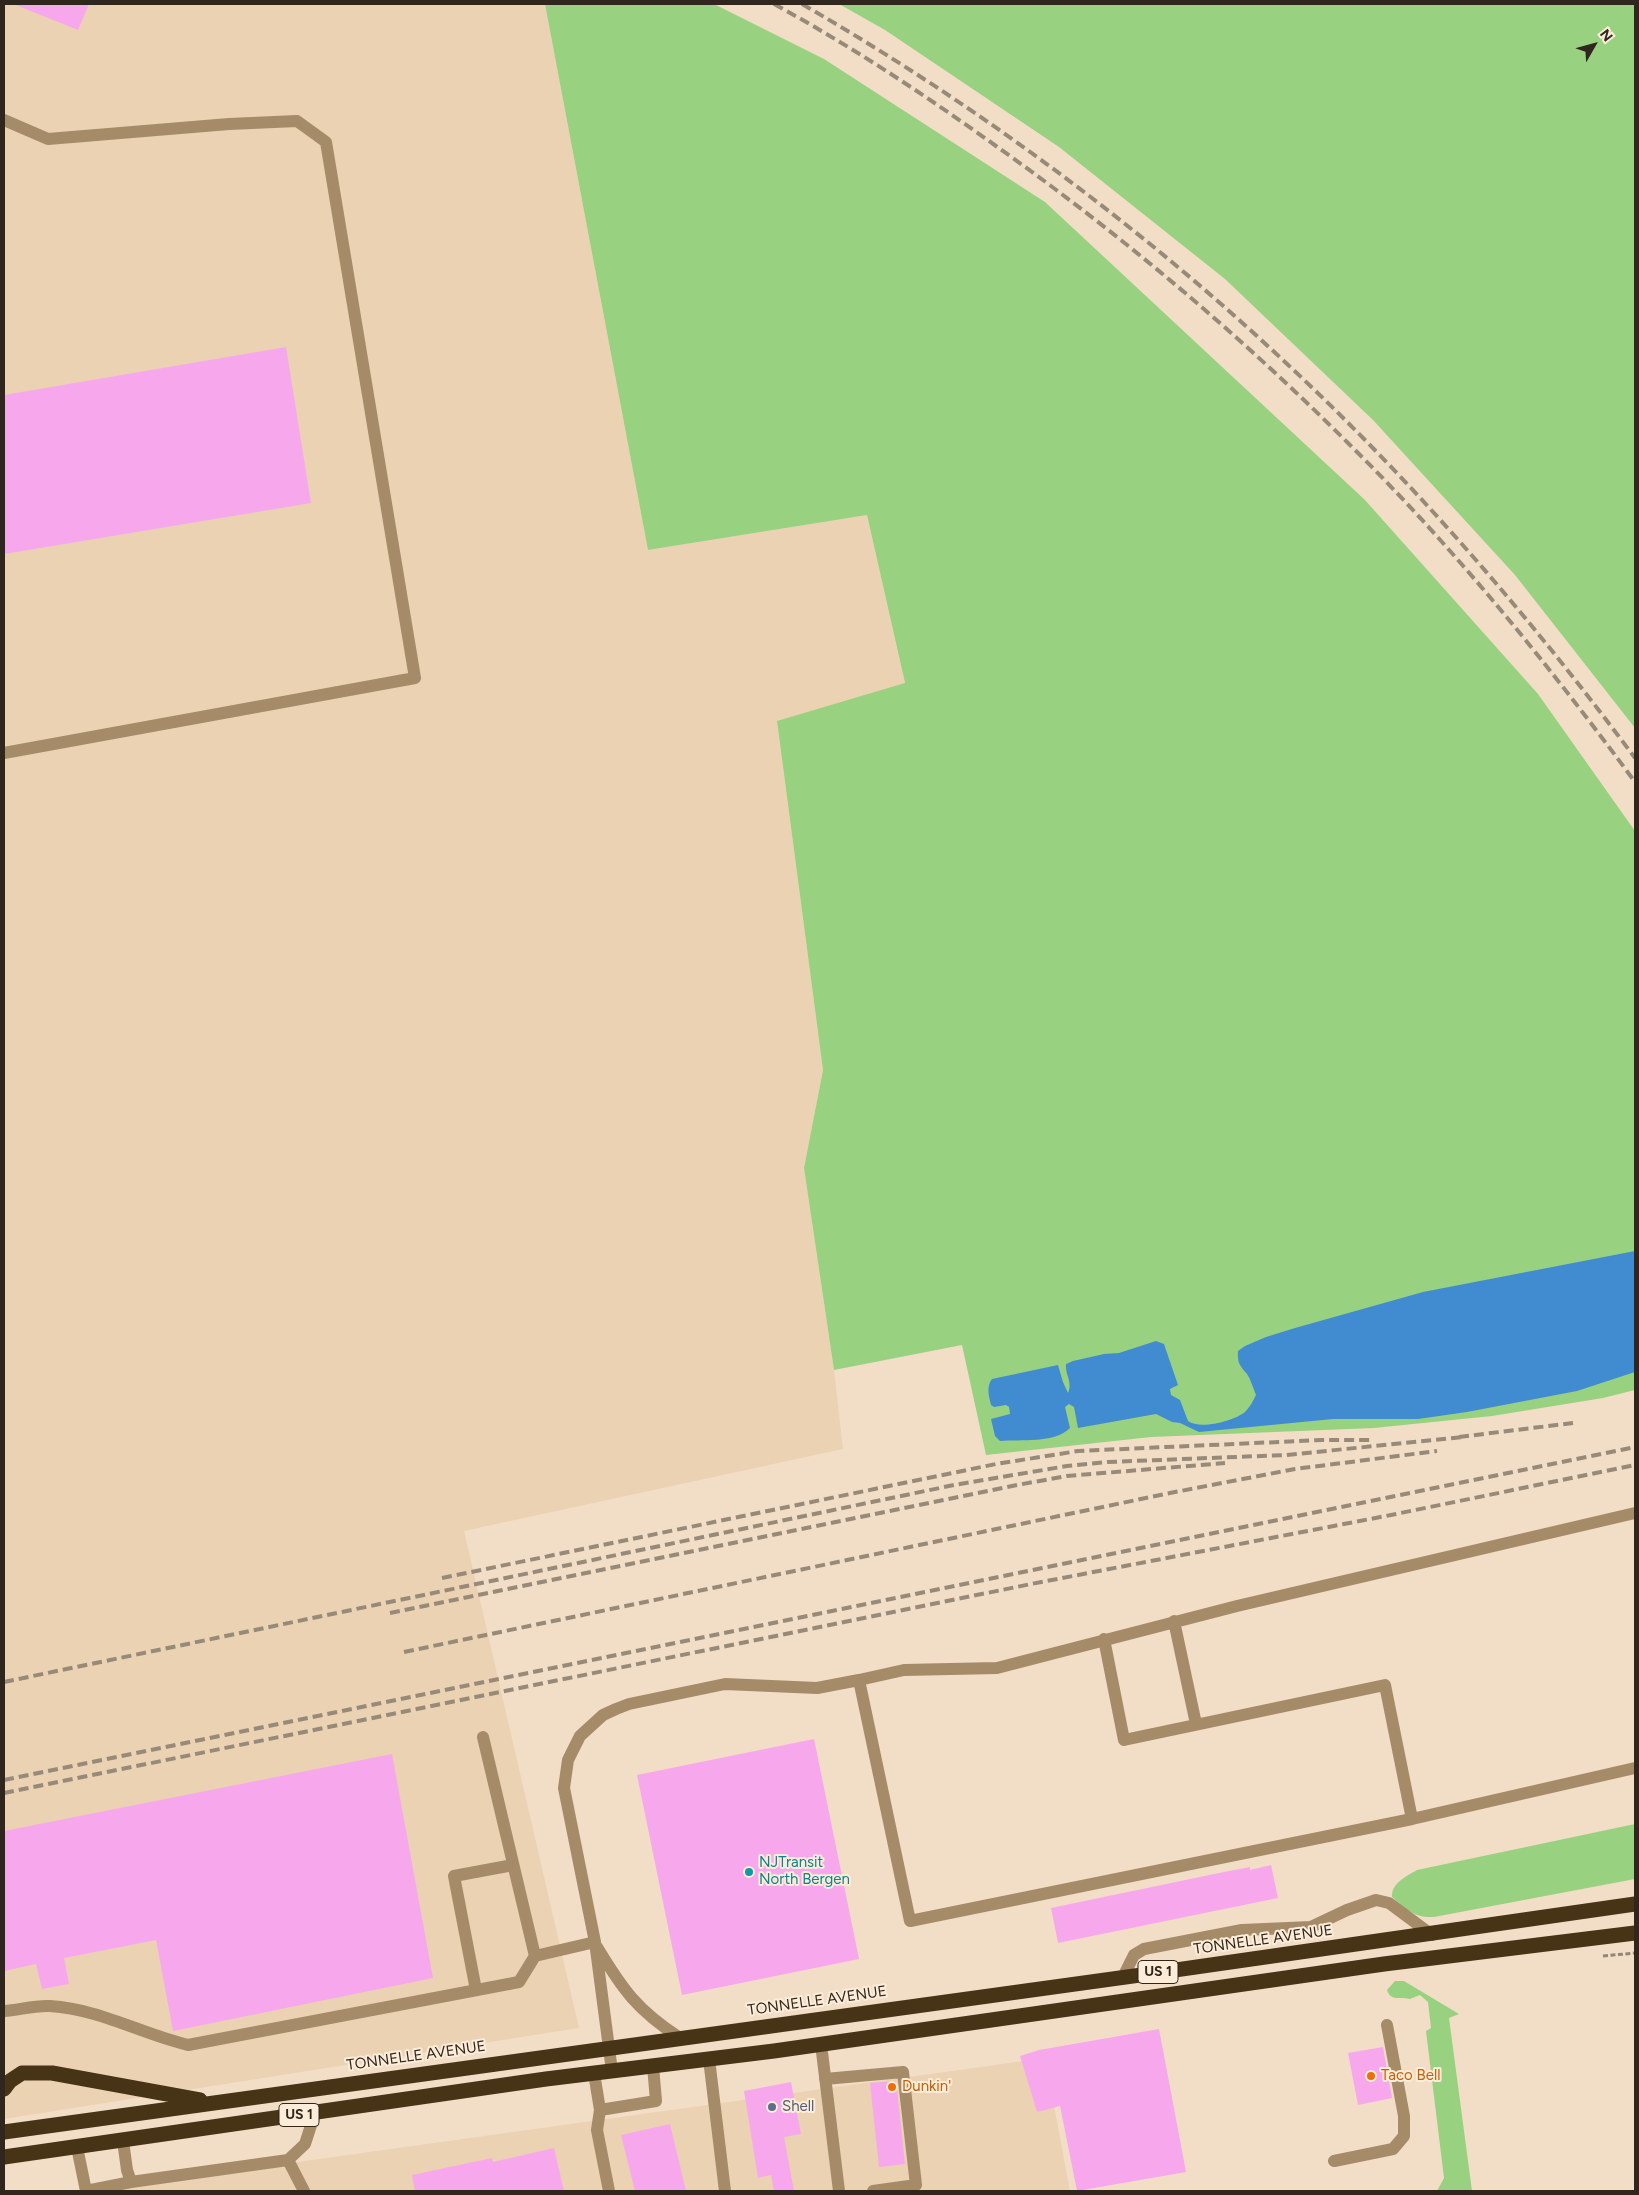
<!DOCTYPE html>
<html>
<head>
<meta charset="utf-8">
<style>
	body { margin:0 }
	#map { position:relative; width:1639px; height:2195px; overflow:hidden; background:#f2dec6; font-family:Figtree,sans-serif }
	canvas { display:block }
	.frame { position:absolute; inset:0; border:5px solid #2f271e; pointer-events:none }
	.north { position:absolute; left:1569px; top:20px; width:50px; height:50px; -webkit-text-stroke:4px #fcecd8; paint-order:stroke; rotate:52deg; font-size:14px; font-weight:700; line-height:20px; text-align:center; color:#2f271e }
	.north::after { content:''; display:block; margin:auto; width:18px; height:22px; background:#2f271e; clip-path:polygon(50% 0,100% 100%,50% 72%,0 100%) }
</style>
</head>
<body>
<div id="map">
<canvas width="1639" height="2195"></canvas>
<div class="frame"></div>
<div class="north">N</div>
</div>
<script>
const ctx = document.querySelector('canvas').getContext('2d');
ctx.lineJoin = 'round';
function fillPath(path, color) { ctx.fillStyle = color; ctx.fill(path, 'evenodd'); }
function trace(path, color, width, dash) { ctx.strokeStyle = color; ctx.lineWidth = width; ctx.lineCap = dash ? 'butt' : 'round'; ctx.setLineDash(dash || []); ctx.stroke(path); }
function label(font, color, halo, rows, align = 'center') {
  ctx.font = font + ' Figtree,sans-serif'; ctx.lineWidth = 4; ctx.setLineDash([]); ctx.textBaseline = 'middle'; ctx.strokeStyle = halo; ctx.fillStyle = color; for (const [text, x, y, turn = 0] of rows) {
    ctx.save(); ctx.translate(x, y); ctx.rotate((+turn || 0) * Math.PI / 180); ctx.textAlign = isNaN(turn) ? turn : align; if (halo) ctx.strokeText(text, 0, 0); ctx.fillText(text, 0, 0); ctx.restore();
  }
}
fillPath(new Path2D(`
	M 4,4 L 545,4 L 648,550 L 867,515 L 905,684 L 777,722 L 823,1070 L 804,1168 L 834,1370 L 843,1449 L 464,1531 L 579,2028 L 4,2119 Z
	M 1045,2058 L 1070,2191 L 89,2191 Z`), '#ebd2b3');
fillPath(new Path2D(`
	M 545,4 L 714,4 L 824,59 L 1045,202 L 1365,500 L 1538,694 L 1635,831 L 1635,1390 L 1603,1398 L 1492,1416 L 1374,1428 L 1151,1437 L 986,1455 L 962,1345 L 834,1370 L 804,1168 L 823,1070 L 777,721 L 905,683 L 867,515 L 648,550 Z
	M 839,4 L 1635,4 L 1635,728 L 1515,575 L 1373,420 L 1225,279 L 1059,147 L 885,30 Z
	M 1635,1824 L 1635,1879 L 1434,1917 C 1414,1918 1406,1909 1392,1897 C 1391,1883 1407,1876 1417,1870 Z
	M 1395,1981 L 1404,1981 L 1459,2014 L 1449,2018 L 1472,2191 L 1437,2191 L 1444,2178 L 1426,2031 L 1431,2028 L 1428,2002 L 1420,1995 L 1410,1999 C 1399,1996 1391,2002 1387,1990 Z`), '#98d280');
fillPath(new Path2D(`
	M 1635,1251 L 1635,1372 L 1577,1391 L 1467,1412 L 1418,1419 L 1333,1419 L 1199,1432 L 1180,1423 L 1172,1422 L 1156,1414 L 1078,1428 L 1074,1407 L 1069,1404 L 1065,1407 L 1070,1428 C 1054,1444 1021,1439 1000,1441 L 995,1436 L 991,1419 L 1010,1414 L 1009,1407 L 1006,1405 L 994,1407 L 991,1405 C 989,1397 986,1386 992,1379 L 1058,1365 L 1063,1382 L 1068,1393 C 1073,1382 1065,1375 1066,1364 L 1073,1361 L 1104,1354 L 1119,1353 L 1156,1341 L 1164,1344 L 1178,1385 L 1170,1389 L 1171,1395 L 1180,1400 L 1188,1421 C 1200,1430 1234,1421 1245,1412 C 1250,1407 1253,1401 1256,1395 C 1253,1388 1251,1380 1247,1374 C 1240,1366 1237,1363 1238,1351 L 1245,1346 L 1266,1337 L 1295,1328 L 1423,1292 Z`), '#418cd1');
fillPath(new Path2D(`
	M 13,4 L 89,4 L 78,30 Z
	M 286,347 L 311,503 L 4,554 L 4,395 Z
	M 814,1739 L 859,1959 L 682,1995 L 637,1775 Z
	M 392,1754 L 433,1978 L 173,2031 L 156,1940 L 64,1958 L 69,1984 L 42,1989 L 36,1964 L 4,1971 L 4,1831 Z
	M 1271,1865 L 1278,1898 L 1058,1943 L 1051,1908 L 1219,1873 L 1250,1867 L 1250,1870 Z
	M 1159,2029 L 1186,2172 L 1077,2191 L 1060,2106 L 1037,2112 L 1020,2056 L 1039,2050 Z
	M 1383,2047 L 1392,2098 L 1358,2105 L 1348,2053 Z
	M 896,2081 L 905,2164 L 879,2167 L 870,2083 Z
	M 791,2082 L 801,2134 L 784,2137 L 794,2191 L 774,2191 L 771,2175 L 758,2178 L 744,2091 Z
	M 670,2124 L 686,2191 L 635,2191 L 621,2135 Z
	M 554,2148 L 564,2191 L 415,2191 L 412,2175 L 492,2158 L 493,2162 Z`), '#f7a8ed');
trace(new Path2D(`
	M 1603,1956 L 1635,1953`), '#948675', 3, [5, 2.5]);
trace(new Path2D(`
	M 4,120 L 48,139 L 229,124 L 297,121 L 326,142 L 415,678 L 4,753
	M 1174,1621 L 1196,1724
	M 1104,1639 L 1124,1740 L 1385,1685 L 1412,1819
	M 859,1680 L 904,1670 L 997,1668 L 1237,1606 L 1635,1513
	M 597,1947 C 623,1990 637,2010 680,2038
	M 535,1956 L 595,1942
	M 1123,1977 L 1134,1955 L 1144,1949 L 1242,1930 L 1311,1927 L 1347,1910 L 1376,1900 L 1389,1903 L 1432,1935
	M 476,1990 L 454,1876 L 513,1865
	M 4,2011 C 19,2010 35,2005 50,2006 C 99,2009 142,2034 188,2045 L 519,1982 L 535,1956 L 483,1737
	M 821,2044 L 839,2191
	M 709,2059 L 725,2191
	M 612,2071 L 595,1942 L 564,1788 L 568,1760 L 580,1736 L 603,1715 L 616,1709 L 629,1704 L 725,1684 L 817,1688 L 859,1680 L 910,1921 L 1412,1819 L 1635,1768
	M 594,2073 L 600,2110 L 597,2130 L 609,2191
	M 825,2079 L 903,2072 L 916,2185 L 873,2191
	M 600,2110 L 656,2101 L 653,2066
	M 123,2141 L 127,2170 L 131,2182 L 288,2160 L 304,2191
	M 77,2147 L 86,2191
	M 288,2160 L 305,2144 L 315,2113
	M 1334,2161 L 1393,2149 L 1404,2136 L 1404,2116 L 1387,2025
	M 86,2191 L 131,2182`), '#a58b68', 12);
trace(new Path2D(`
	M 4,2089 L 10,2081 L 22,2073 L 52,2073 L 200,2100
	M 4,2132 C 547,2054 1092,1985 1635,1904
	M 4,2157 L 546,2079 L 774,2051 L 1384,1964 L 1635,1933`), '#473316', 15);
trace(new Path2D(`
	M 774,4 C 851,46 925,95 996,146 C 1123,236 1241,336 1351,446 C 1455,549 1548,664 1635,782
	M 802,4 C 975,104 1139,225 1285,362 C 1414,482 1530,617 1635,758
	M 1459,1437 L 1573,1423
	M 442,1578 L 894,1485 L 996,1464 L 1078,1451 L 1322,1440 L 1374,1440
	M 390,1613 L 1017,1485 L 1067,1476 L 1225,1463
	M 404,1652 L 1170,1493 L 1295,1469 L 1437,1451
	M 4,1682 L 954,1485 L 1067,1466 L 1108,1462 L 1286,1455 L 1464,1437
	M 4,1780 L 1635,1447
	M 4,1793 L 1031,1584 L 1391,1515 L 1635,1465`), '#988a79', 4, [10, 5]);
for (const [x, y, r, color] of [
	[749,1872,5,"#0f9aa8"],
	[1371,2076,5,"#e8710a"],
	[892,2087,5,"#e8710a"],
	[772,2107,5,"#5c6f8a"]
]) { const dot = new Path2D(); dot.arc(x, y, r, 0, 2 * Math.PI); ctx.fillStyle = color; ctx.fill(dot); trace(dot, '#fcecd8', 2); }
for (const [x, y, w] of [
	[1158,1972,40],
	[299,2115,40]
]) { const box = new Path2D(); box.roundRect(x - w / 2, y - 11.5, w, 23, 4); ctx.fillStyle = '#fcecd8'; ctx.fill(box); trace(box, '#2f271e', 1); }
label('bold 14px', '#2f271e', null, [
	["US 1",1158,1972],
	["US 1",299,2115]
]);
label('15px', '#0d838f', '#fcecd8', [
	["NJTransit",759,1863],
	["North Bergen",759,1880]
], 'left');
label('15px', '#2f271e', '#fcecd8', [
	["TONNELLE AVENUE",1263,1940,-8],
	["TONNELLE AVENUE",817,2001,-8],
	["TONNELLE AVENUE",416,2056,-8]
]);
label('15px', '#c56008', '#fcecd8', [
	["Taco Bell",1381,2076],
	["Dunkin'",902,2087]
], 'left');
label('15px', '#4e5e75', '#fcecd8', [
	["Shell",782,2107]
], 'left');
</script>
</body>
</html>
